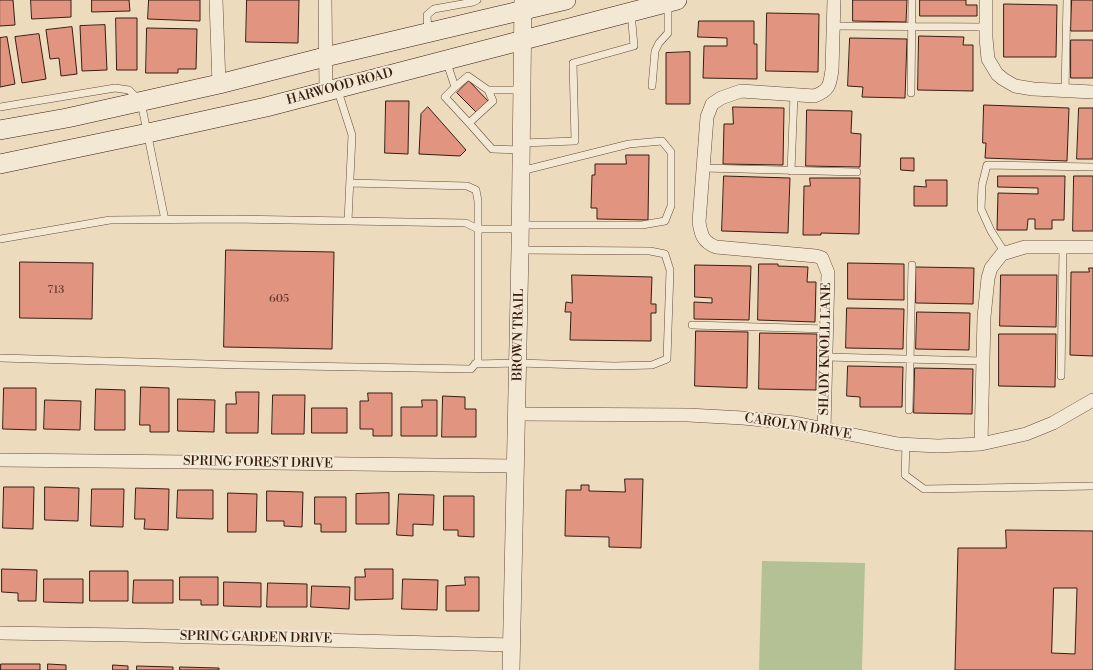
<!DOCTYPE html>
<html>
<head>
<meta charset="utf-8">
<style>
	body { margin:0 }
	canvas { display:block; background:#eddbbd }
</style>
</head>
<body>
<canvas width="1093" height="670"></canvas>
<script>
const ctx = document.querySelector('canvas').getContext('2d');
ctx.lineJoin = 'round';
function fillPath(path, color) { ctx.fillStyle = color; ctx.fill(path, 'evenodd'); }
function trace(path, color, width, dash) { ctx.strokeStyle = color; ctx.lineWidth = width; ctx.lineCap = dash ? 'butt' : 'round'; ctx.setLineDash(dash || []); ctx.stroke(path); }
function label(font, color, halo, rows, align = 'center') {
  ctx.font = font + ' "Libre Bodoni",serif'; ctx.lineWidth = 4; ctx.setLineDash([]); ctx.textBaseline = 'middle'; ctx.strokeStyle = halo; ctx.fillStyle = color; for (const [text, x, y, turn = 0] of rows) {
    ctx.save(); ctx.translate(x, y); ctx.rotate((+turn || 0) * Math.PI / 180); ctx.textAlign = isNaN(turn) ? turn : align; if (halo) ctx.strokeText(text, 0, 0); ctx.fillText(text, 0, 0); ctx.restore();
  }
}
fillPath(new Path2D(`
	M 762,561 L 865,563 L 862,670 L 759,670 Z`), '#b3c195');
const building = new Path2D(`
	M 0,0 L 13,0 L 15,25 L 0,26 Z
	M 31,0 L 71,0 L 71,17 L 32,19 Z
	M 92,0 L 129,0 L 130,11 L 92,12 Z
	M 149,0 L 200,0 L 200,21 L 148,19 Z
	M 247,0 L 299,0 L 298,43 L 246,42 Z
	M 853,0 L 907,0 L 906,22 L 853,21 Z
	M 920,0 L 966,0 L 966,5 L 977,5 L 977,16 L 920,16 Z
	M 1072,0 L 1093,0 L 1093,31 L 1071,31 Z
	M 1004,4 L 1057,5 L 1056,57 L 1004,57 Z
	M 767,13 L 819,14 L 818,72 L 766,71 Z
	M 116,18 L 137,18 L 137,70 L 117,70 Z
	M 699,21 L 754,21 L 754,44 L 757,44 L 757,79 L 703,78 L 704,46 L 727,46 L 727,38 L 698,37 Z
	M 105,25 L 107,70 L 82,71 L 80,26 Z
	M 72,27 L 77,74 L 61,76 L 59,58 L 50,59 L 46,30 Z
	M 147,28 L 197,29 L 196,69 L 178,69 L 178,73 L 146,73 Z
	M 39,34 L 46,79 L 22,83 L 15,37 Z
	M 919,36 L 964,37 L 963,45 L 973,45 L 973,91 L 918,90 Z
	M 7,37 L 15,84 L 0,87 L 0,38 Z
	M 850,38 L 907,39 L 905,98 L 862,97 L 863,87 L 848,86 Z
	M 1071,40 L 1093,40 L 1093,78 L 1071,78 Z
	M 690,52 L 690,104 L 666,104 L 666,53 Z
	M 469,81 L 489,102 L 477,113 L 457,93 Z
	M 386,101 L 409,101 L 408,154 L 385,153 Z
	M 984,105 L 1069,108 L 1067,161 L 985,158 L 986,143 L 983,143 Z
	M 428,107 L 466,150 L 460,156 L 419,154 L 421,114 Z
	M 733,107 L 784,108 L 783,165 L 723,164 L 724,124 L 733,124 Z
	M 1079,108 L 1093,108 L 1093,159 L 1077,159 Z
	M 807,110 L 852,111 L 851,133 L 861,134 L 860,167 L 806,166 Z
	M 626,155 L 649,155 L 648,220 L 597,219 L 597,208 L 591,208 L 592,175 L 595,175 L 595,164 L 626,164 Z
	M 901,158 L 914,158 L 914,171 L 901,170 Z
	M 724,176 L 790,178 L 788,233 L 722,231 Z
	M 998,176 L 1065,176 L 1064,220 L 1052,220 L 1052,229 L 1035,229 L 1035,219 L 1028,219 L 1027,230 L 997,230 L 998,193 L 1038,194 L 1038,188 L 998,187 Z
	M 1074,176 L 1093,176 L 1093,231 L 1073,231 Z
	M 810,178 L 860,178 L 859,234 L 821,233 L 821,235 L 803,235 L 804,186 L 810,186 Z
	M 926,180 L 947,180 L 947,206 L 914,206 L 914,186 L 926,187 Z
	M 226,250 L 334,252 L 332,349 L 224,347 Z
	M 20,262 L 93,263 L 92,319 L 20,318 Z
	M 848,263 L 904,264 L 904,300 L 848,299 Z
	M 759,264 L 778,264 L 778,266 L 808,267 L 807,282 L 816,282 L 815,322 L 758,320 Z
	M 695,265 L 751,266 L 749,320 L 694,319 L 694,302 L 712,303 L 712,298 L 695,297 Z
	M 916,267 L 974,268 L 973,304 L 916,303 Z
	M 1089,268 L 1093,268 L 1093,356 L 1070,355 L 1071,272 L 1089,272 Z
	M 572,275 L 652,277 L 651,304 L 656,304 L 656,313 L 651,313 L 651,341 L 570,340 L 571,312 L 565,312 L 566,302 L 572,303 Z
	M 1001,275 L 1057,275 L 1056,327 L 1000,326 Z
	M 847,308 L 904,309 L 903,349 L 846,348 Z
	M 917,312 L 970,313 L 969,350 L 916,349 Z
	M 696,331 L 748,332 L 747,388 L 695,386 Z
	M 760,333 L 817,334 L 816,390 L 759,389 Z
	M 999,334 L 1056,334 L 1055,387 L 999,386 Z
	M 848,366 L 903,367 L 902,407 L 860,407 L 860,397 L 847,396 Z
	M 915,368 L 973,369 L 972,414 L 914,413 Z
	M 141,387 L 169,388 L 169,432 L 150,432 L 150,425 L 140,425 Z
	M 4,388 L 36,388 L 36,430 L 3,429 Z
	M 96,389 L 125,390 L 125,430 L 95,430 Z
	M 236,392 L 259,392 L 258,433 L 226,433 L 226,404 L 236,404 Z
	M 368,393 L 392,393 L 392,436 L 373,436 L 373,429 L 360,429 L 360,401 L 368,401 Z
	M 273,395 L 305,395 L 304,434 L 272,434 Z
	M 443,396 L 465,397 L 465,409 L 476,409 L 476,437 L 442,437 Z
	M 178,399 L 215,400 L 214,432 L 178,431 Z
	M 45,400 L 81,401 L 80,430 L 44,429 Z
	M 422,400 L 437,400 L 437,436 L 401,436 L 401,407 L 422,407 Z
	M 312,408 L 347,408 L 347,433 L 312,433 Z
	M 625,479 L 643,479 L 641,548 L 609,547 L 609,537 L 565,536 L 566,490 L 581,490 L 581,485 L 589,485 L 589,491 L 625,492 Z
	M 4,487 L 34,487 L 33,529 L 3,528 Z
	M 45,487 L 79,488 L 78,521 L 45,520 Z
	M 136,488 L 169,489 L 168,530 L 144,529 L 145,519 L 135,519 Z
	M 92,489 L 124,489 L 123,527 L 91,526 Z
	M 178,490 L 213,490 L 213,519 L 177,518 Z
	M 267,491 L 303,492 L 302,527 L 284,526 L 284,521 L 267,521 Z
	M 228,493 L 257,494 L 256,532 L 228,532 Z
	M 389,493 L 389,524 L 356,524 L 356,494 Z
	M 399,494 L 434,495 L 433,525 L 413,524 L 413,536 L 397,535 Z
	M 444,496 L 474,496 L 474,537 L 458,536 L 458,530 L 444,530 Z
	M 315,497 L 346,497 L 346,532 L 321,532 L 321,524 L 315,524 Z
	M 1006,530 L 1093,531 L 1093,670 L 955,670 L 958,548 L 1006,548 ZM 1054,588 L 1077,588 L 1075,654 L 1052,653 Z
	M 2,569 L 37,570 L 36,601 L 18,601 L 18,593 L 2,592 Z
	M 365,569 L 393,569 L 393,599 L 355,600 L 355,577 L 365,577 Z
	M 90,571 L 128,571 L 128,601 L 90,601 Z
	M 180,577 L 218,577 L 218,605 L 201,605 L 201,600 L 180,600 Z
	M 465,577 L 479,577 L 479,611 L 446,611 L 446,586 L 465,585 Z
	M 44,579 L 83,579 L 83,603 L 44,602 Z
	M 403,579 L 438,580 L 437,610 L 402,609 Z
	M 134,580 L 173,580 L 173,603 L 133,603 Z
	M 224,582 L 261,583 L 261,607 L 224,606 Z
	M 268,583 L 307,584 L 307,607 L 267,607 Z
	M 312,586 L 350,587 L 349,609 L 311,607 Z
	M 1,664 L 40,664 L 40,670 L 1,670 Z
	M 48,664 L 66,665 L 66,670 L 48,670 Z
	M 113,665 L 128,666 L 128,670 L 113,670 Z
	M 137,666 L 173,667 L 173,670 L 137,670 Z
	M 180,667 L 219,668 L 219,670 L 180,670 Z`);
fillPath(building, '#e19580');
trace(building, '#381d11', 1);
const service = new Path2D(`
	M 833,26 L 986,27
	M 428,32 L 427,15 L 434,9 L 473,2 L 477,0
	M 446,60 L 455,87 L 445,97 L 469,123 L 492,149 L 521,150
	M 652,86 L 655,51 L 659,43 L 668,33 L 668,2
	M 455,87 L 468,76 L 488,90
	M 337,88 L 352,135 L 348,221
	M 1065,91 L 1067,0
	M 911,93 L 912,0
	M 0,107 L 115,88 L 129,90 L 141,102 L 165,220
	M 469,123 L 493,101 L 488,90 L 522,90
	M 522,143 L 575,141 L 573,63 L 634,46 L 631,12
	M 703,168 L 857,172
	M 791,171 L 794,95
	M 350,183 L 467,186 L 476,190 L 478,201 L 478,229 L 521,229
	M 521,225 L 642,225 L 665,221 L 671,206 L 671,152 L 662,141 L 629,144 L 521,171
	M 0,239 L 110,220 L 232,219 L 466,223 L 478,229 L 478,361 L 471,369 L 242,365 L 0,358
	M 1005,253 L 991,231 L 981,209 L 982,185 L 987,165 L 1093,167
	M 692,325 L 826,329
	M 826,357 L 983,361
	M 475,364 L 518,363 L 614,366 L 652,365 L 667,359 L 670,270 L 665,254 L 650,251 L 520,250
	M 1061,376 L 1063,247
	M 909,410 L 912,265
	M 906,444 L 905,475 L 924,489 L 1093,486`);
const minor = new Path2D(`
	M 216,0 L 219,84
	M 325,0 L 326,91
	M 986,0 L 986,38 L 988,59 L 997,74 L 1003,79 L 1015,86 L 1033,89 L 1093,92
	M 517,414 L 688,415 L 743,418 L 795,423 L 898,444 L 938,446 L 981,444 L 1026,434 L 1053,423 L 1093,400
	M 824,429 L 828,273 L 822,258 L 816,256 L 716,247 C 703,242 701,235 699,222 L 707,117 L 712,104 L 721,98 L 741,91 L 814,96 C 829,91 830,85 832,70 L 834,0
	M 981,444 L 984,317 L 988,278 L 991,268 L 1002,254 L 1025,247 L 1093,247
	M 0,460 L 191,462 L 516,466
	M 0,633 L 125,635 L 512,645`);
const tertiary = new Path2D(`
	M 511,670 L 520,250 L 523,0`);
const secondary = new Path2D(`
	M 0,130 L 67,118 L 219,84 L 325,57 L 566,0
	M 0,164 L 148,133 L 266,107 L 677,0`);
trace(service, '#654c3c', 8);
trace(minor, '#654c3c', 14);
trace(tertiary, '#654c3c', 18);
trace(secondary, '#381d11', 20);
trace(service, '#f3e8d4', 7);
trace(minor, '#f3e8d4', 13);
trace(tertiary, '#f3e8d4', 17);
trace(secondary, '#f3e8d4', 19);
label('11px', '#623b2d', null, [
	["713",56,290],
	["605",279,299]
]);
label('13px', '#381d11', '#f3e8d4', [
	["HARWOOD ROAD",340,87,-15],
	["BROWN TRAIL",519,335,-89],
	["SHADY KNOLL LANE",826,349,-89],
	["CAROLYN DRIVE",798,427,9],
	["SPRING FOREST DRIVE",258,463,1],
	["SPRING GARDEN DRIVE",256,638,1]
]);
</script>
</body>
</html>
